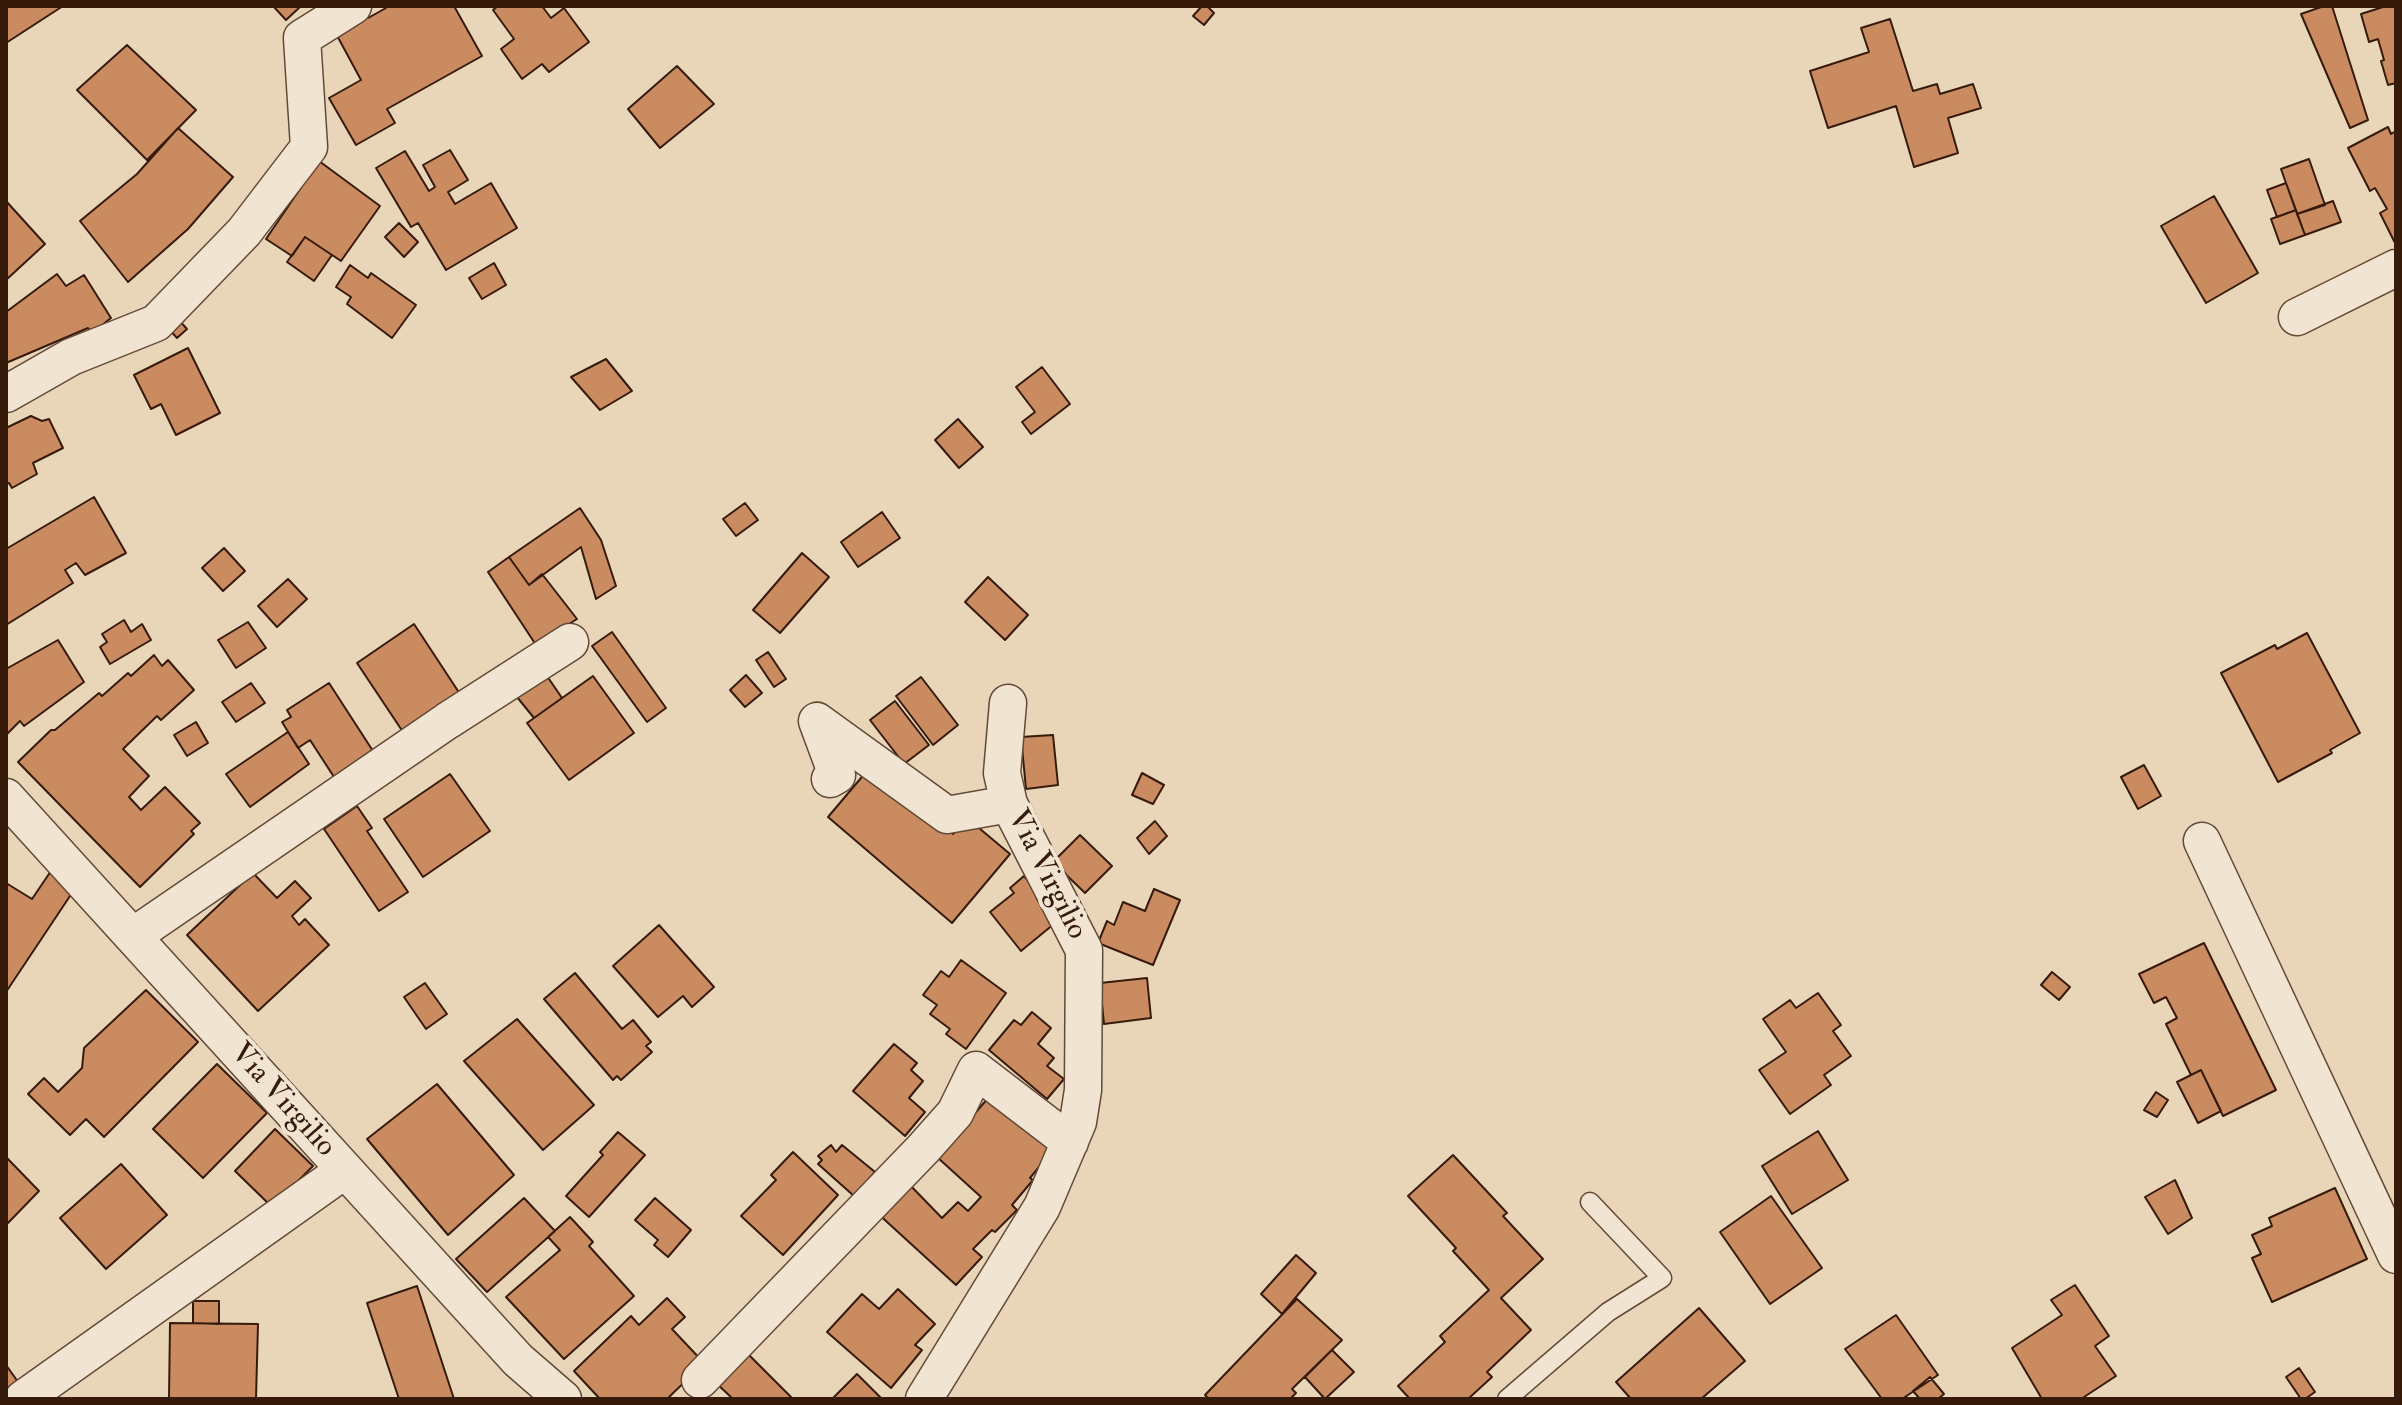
<!DOCTYPE html>
<html>
<head>
<meta charset="utf-8">
<style>
	body { margin:0 }
	#map { position:relative; width:2402px; height:1405px; overflow:hidden; background:#e9d6b9; font-family:"IM FELL Double Pica",serif }
	canvas { display:block }
	.frame { position:absolute; inset:0; border:8px solid #361b0b; pointer-events:none }
</style>
</head>
<body>
<div id="map">
<canvas width="2402" height="1405"></canvas>
<div class="frame"></div>
</div>
<script>
const ctx = document.querySelector('canvas').getContext('2d');
ctx.lineJoin = 'round';
function fillPath(path, color) { ctx.fillStyle = color; ctx.fill(path, 'evenodd'); }
function trace(path, color, width, dash) { ctx.strokeStyle = color; ctx.lineWidth = width; ctx.lineCap = dash ? 'butt' : 'round'; ctx.setLineDash(dash || []); ctx.stroke(path); }
function label(font, color, halo, rows, align = 'center') {
  ctx.font = font + ' "IM FELL Double Pica",serif'; ctx.lineWidth = 8; ctx.setLineDash([]); ctx.textBaseline = 'middle'; ctx.strokeStyle = halo; ctx.fillStyle = color; for (const [text, x, y, turn = 0] of rows) {
    ctx.save(); ctx.translate(x, y); ctx.rotate((+turn || 0) * Math.PI / 180); ctx.textAlign = isNaN(turn) ? turn : align; if (halo) ctx.strokeText(text, 0, 0); ctx.fillText(text, 0, 0); ctx.restore();
  }
}
const building = new Path2D(`
	M 6,6 L 63,6 L 6,43 Z
	M 273,6 L 301,6 L 286,20 Z
	M 385,6 L 454,6 L 482,56 L 387,109 L 395,123 L 356,145 L 329,98 L 361,80 L 334,30 L 365,13 L 368,18 L 386,8 Z
	M 498,6 L 542,6 L 551,18 L 564,8 L 589,42 L 549,72 L 542,64 L 522,79 L 501,49 L 514,39 L 493,10 Z
	M 1202,6 L 1207,6 L 1214,13 L 1204,25 L 1193,16 Z
	M 2324,6 L 2332,6 L 2368,120 L 2350,128 L 2301,14 Z
	M 2386,6 L 2396,6 L 2396,83 L 2388,85 L 2381,61 L 2384,60 L 2378,39 L 2369,42 L 2361,14 Z
	M 1890,19 L 1913,91 L 1937,84 L 1940,94 L 1973,84 L 1981,108 L 1948,118 L 1958,153 L 1914,167 L 1896,106 L 1828,128 L 1810,71 L 1869,52 L 1861,28 Z
	M 127,45 L 196,110 L 147,160 L 77,90 Z
	M 677,66 L 714,104 L 660,148 L 628,109 Z
	M 2388,127 L 2391,134 L 2396,131 L 2396,245 L 2380,213 L 2387,209 L 2375,188 L 2370,191 L 2348,148 Z
	M 178,128 L 233,177 L 188,229 L 128,282 L 80,221 L 137,174 Z
	M 450,150 L 468,180 L 448,192 L 455,204 L 491,183 L 517,228 L 446,270 L 418,223 L 411,227 L 376,168 L 405,151 L 429,191 L 435,187 L 423,165 Z
	M 2309,159 L 2325,205 L 2297,214 L 2281,169 Z
	M 319,161 L 380,206 L 341,261 L 305,237 L 292,256 L 266,239 Z
	M 2286,183 L 2296,210 L 2277,217 L 2267,190 Z
	M 2214,196 L 2258,273 L 2206,303 L 2161,226 Z
	M 6,201 L 45,244 L 6,280 Z
	M 2333,201 L 2341,222 L 2305,235 L 2297,214 Z
	M 2296,210 L 2305,235 L 2280,244 L 2271,219 Z
	M 399,223 L 418,242 L 404,257 L 385,237 Z
	M 305,237 L 332,255 L 314,281 L 287,262 Z
	M 494,263 L 506,285 L 482,299 L 469,278 Z
	M 350,265 L 368,278 L 371,273 L 416,305 L 392,338 L 347,304 L 351,297 L 336,287 Z
	M 57,274 L 66,286 L 84,275 L 111,318 L 92,333 L 88,328 L 6,363 L 6,312 Z
	M 177,318 L 187,329 L 177,338 L 167,327 Z
	M 188,348 L 220,413 L 176,435 L 161,404 L 151,409 L 134,375 Z
	M 606,359 L 632,391 L 600,410 L 571,377 Z
	M 1042,367 L 1070,404 L 1031,434 L 1022,422 L 1035,412 L 1016,387 Z
	M 31,416 L 42,421 L 49,419 L 63,448 L 33,463 L 37,474 L 12,488 L 9,483 L 6,484 L 6,428 Z
	M 958,419 L 983,447 L 959,468 L 935,440 Z
	M 94,497 L 126,553 L 85,575 L 76,563 L 65,570 L 73,583 L 6,625 L 6,549 Z
	M 745,503 L 758,520 L 736,536 L 723,519 Z
	M 580,508 L 601,540 L 616,586 L 596,599 L 581,547 L 529,585 L 509,557 Z
	M 882,512 L 900,538 L 858,567 L 841,542 Z
	M 224,548 L 245,571 L 223,591 L 202,568 Z
	M 802,553 L 829,577 L 780,633 L 753,610 Z
	M 509,557 L 529,585 L 542,574 L 577,619 L 536,645 L 488,572 Z
	M 988,577 L 1028,615 L 1005,640 L 965,602 Z
	M 288,579 L 307,599 L 277,627 L 258,606 Z
	M 124,620 L 131,632 L 142,624 L 151,640 L 110,664 L 100,647 L 107,642 L 102,634 Z
	M 248,622 L 266,648 L 236,668 L 218,640 Z
	M 414,624 L 460,694 L 403,732 L 357,663 Z
	M 612,632 L 666,708 L 647,722 L 592,646 Z
	M 2307,633 L 2360,733 L 2330,750 L 2332,753 L 2278,782 L 2221,673 L 2275,645 L 2277,649 Z
	M 58,640 L 84,682 L 24,726 L 20,721 L 6,735 L 6,669 Z
	M 768,652 L 786,679 L 774,687 L 756,660 Z
	M 154,655 L 162,666 L 168,660 L 194,690 L 161,720 L 157,716 L 123,749 L 149,776 L 129,797 L 141,810 L 165,787 L 200,823 L 191,831 L 194,834 L 140,887 L 18,762 L 51,730 L 55,730 L 99,693 L 102,696 L 128,673 L 131,676 Z
	M 746,675 L 762,693 L 745,707 L 730,690 Z
	M 547,676 L 562,698 L 534,718 L 517,697 Z
	M 593,676 L 634,733 L 569,780 L 527,723 Z
	M 921,677 L 958,725 L 933,745 L 896,696 Z
	M 251,683 L 265,703 L 236,722 L 222,702 Z
	M 329,683 L 373,751 L 334,777 L 310,740 L 298,748 L 282,722 L 291,717 L 287,710 Z
	M 895,701 L 929,745 L 904,764 L 870,720 Z
	M 196,722 L 208,743 L 187,756 L 174,735 Z
	M 288,732 L 309,764 L 250,807 L 226,774 Z
	M 1053,735 L 1058,785 L 1026,789 L 1021,737 Z
	M 872,765 L 953,834 L 967,818 L 1010,854 L 952,923 L 828,817 Z
	M 2144,765 L 2161,796 L 2138,809 L 2121,777 Z
	M 1142,773 L 1164,785 L 1153,804 L 1132,795 Z
	M 450,774 L 490,831 L 423,877 L 384,819 Z
	M 357,806 L 372,828 L 367,831 L 408,892 L 379,911 L 324,829 Z
	M 1155,821 L 1167,836 L 1149,854 L 1137,838 Z
	M 1080,835 L 1112,866 L 1085,893 L 1053,862 Z
	M 53,868 L 74,890 L 6,992 L 6,883 L 32,899 Z
	M 253,873 L 277,898 L 295,881 L 311,898 L 292,916 L 299,925 L 305,919 L 329,945 L 258,1011 L 187,935 Z
	M 1024,876 L 1060,919 L 1021,951 L 990,912 L 1014,893 L 1010,888 Z
	M 1154,889 L 1180,900 L 1153,965 L 1098,943 L 1107,921 L 1114,925 L 1123,902 L 1145,911 Z
	M 659,925 L 714,987 L 692,1007 L 683,996 L 658,1017 L 613,966 Z
	M 2204,943 L 2276,1090 L 2223,1116 L 2201,1070 L 2191,1075 L 2166,1024 L 2177,1018 L 2166,997 L 2154,1003 L 2139,974 Z
	M 961,960 L 1006,993 L 966,1049 L 946,1034 L 950,1029 L 930,1014 L 937,1005 L 923,995 L 941,971 L 949,977 Z
	M 2052,972 L 2070,987 L 2059,1000 L 2041,985 Z
	M 575,973 L 622,1029 L 633,1020 L 651,1042 L 646,1046 L 652,1052 L 621,1080 L 617,1076 L 613,1080 L 544,999 Z
	M 1147,978 L 1151,1018 L 1104,1024 L 1100,983 Z
	M 425,983 L 447,1014 L 426,1029 L 404,997 Z
	M 146,990 L 198,1042 L 104,1137 L 86,1119 L 70,1135 L 28,1094 L 44,1078 L 58,1092 L 82,1068 L 84,1048 Z
	M 1818,993 L 1841,1025 L 1833,1031 L 1851,1056 L 1824,1075 L 1831,1085 L 1790,1114 L 1759,1070 L 1786,1052 L 1763,1019 L 1790,1000 L 1796,1008 Z
	M 1032,1012 L 1051,1028 L 1038,1044 L 1054,1058 L 1047,1066 L 1064,1079 L 1047,1099 L 989,1050 L 1014,1020 L 1021,1025 Z
	M 517,1019 L 594,1105 L 543,1150 L 464,1061 Z
	M 894,1044 L 917,1063 L 911,1070 L 923,1081 L 909,1098 L 925,1112 L 905,1136 L 853,1091 Z
	M 217,1064 L 267,1113 L 203,1178 L 153,1129 Z
	M 2201,1070 L 2221,1111 L 2198,1123 L 2177,1082 Z
	M 437,1084 L 514,1175 L 448,1235 L 367,1139 Z
	M 2156,1092 L 2168,1100 L 2157,1117 L 2144,1110 Z
	M 989,1097 L 1053,1150 L 1030,1178 L 1033,1180 L 1012,1205 L 1017,1210 L 995,1232 L 992,1230 L 973,1249 L 982,1257 L 956,1285 L 875,1211 L 906,1181 L 942,1218 L 958,1202 L 968,1211 L 981,1197 L 937,1157 Z
	M 275,1129 L 313,1166 L 272,1207 L 235,1171 Z
	M 1818,1131 L 1848,1180 L 1792,1214 L 1762,1166 Z
	M 618,1132 L 645,1155 L 589,1217 L 566,1196 L 603,1155 L 600,1152 Z
	M 831,1145 L 836,1152 L 842,1145 L 875,1172 L 854,1196 L 818,1164 L 822,1160 L 818,1156 Z
	M 793,1152 L 838,1195 L 783,1255 L 741,1216 L 776,1180 L 771,1175 Z
	M 1453,1155 L 1507,1213 L 1503,1216 L 1543,1259 L 1501,1298 L 1531,1330 L 1487,1372 L 1492,1377 L 1468,1399 L 1410,1399 L 1398,1386 L 1445,1342 L 1440,1336 L 1489,1290 L 1453,1251 L 1456,1248 L 1408,1196 Z
	M 6,1157 L 39,1191 L 6,1225 Z
	M 121,1164 L 167,1215 L 106,1269 L 60,1218 Z
	M 2175,1180 L 2192,1218 L 2168,1234 L 2145,1197 Z
	M 2335,1188 L 2367,1259 L 2272,1302 L 2252,1258 L 2261,1254 L 2252,1235 L 2272,1226 L 2269,1218 Z
	M 1771,1196 L 1822,1268 L 1770,1304 L 1720,1232 Z
	M 524,1198 L 555,1231 L 487,1292 L 456,1259 Z
	M 655,1198 L 691,1230 L 668,1257 L 654,1245 L 658,1240 L 635,1220 Z
	M 570,1217 L 593,1242 L 589,1246 L 634,1296 L 564,1359 L 506,1297 L 560,1250 L 548,1237 Z
	M 1296,1255 L 1316,1273 L 1282,1314 L 1261,1294 Z
	M 2075,1285 L 2109,1336 L 2095,1346 L 2116,1376 L 2081,1399 L 2042,1399 L 2012,1348 L 2062,1315 L 2051,1300 Z
	M 417,1286 L 454,1399 L 399,1399 L 367,1303 Z
	M 898,1289 L 935,1324 L 915,1345 L 922,1350 L 891,1388 L 827,1332 L 862,1294 L 879,1309 Z
	M 667,1298 L 685,1317 L 672,1329 L 704,1363 L 667,1399 L 600,1399 L 574,1371 L 631,1316 L 639,1325 Z
	M 1297,1299 L 1342,1340 L 1292,1389 L 1296,1393 L 1290,1399 L 1209,1399 L 1205,1395 Z
	M 193,1301 L 219,1301 L 219,1324 L 193,1323 Z
	M 1699,1308 L 1745,1361 L 1701,1399 L 1631,1399 L 1616,1382 Z
	M 1896,1315 L 1938,1375 L 1902,1399 L 1882,1399 L 1845,1349 Z
	M 170,1323 L 258,1324 L 256,1399 L 169,1399 Z
	M 1332,1350 L 1354,1372 L 1325,1399 L 1305,1377 Z
	M 745,1351 L 793,1399 L 733,1399 L 715,1382 Z
	M 6,1365 L 21,1386 L 6,1397 Z
	M 2299,1368 L 2315,1392 L 2305,1399 L 2301,1399 L 2286,1377 Z
	M 857,1374 L 882,1399 L 832,1399 Z
	M 1930,1377 L 1944,1394 L 1938,1399 L 1920,1399 L 1913,1391 Z`);
fillPath(building, '#ca8b61');
trace(building, '#361b0b', 2);
const lane = new Path2D(`
	M 1507,1399 L 1608,1312 L 1662,1278 L 1590,1202`);
const street = new Path2D(`
	M 2297,317 L 2396,268
	M 6,394 L 71,357 L 156,323 L 244,232 L 309,147 L 302,38 L 353,6
	M 830,779 L 837,775 L 817,721 L 947,815 L 1009,804
	M 6,797 L 518,1360 L 563,1399
	M 2202,841 L 2396,1255
	M 133,936 L 447,721 L 570,642
	M 700,1380 L 923,1149 L 955,1113 L 976,1070 L 1070,1142
	M 23,1399 L 345,1170
	M 924,1399 L 1042,1207 L 1078,1122 L 1083,1090 L 1084,950 L 1009,804 L 1002,773 L 1008,703`);
trace(lane, '#634a36', 21);
trace(street, '#634a36', 39);
trace(lane, '#f1e4d2', 18);
trace(street, '#f1e4d2', 36);
label('30px', '#361b0b', '#f1e4d2', [
	["Via Virgilio",1046,875,63],
	["Via Virgilio",282,1101,48]
]);
</script>
</body>
</html>
